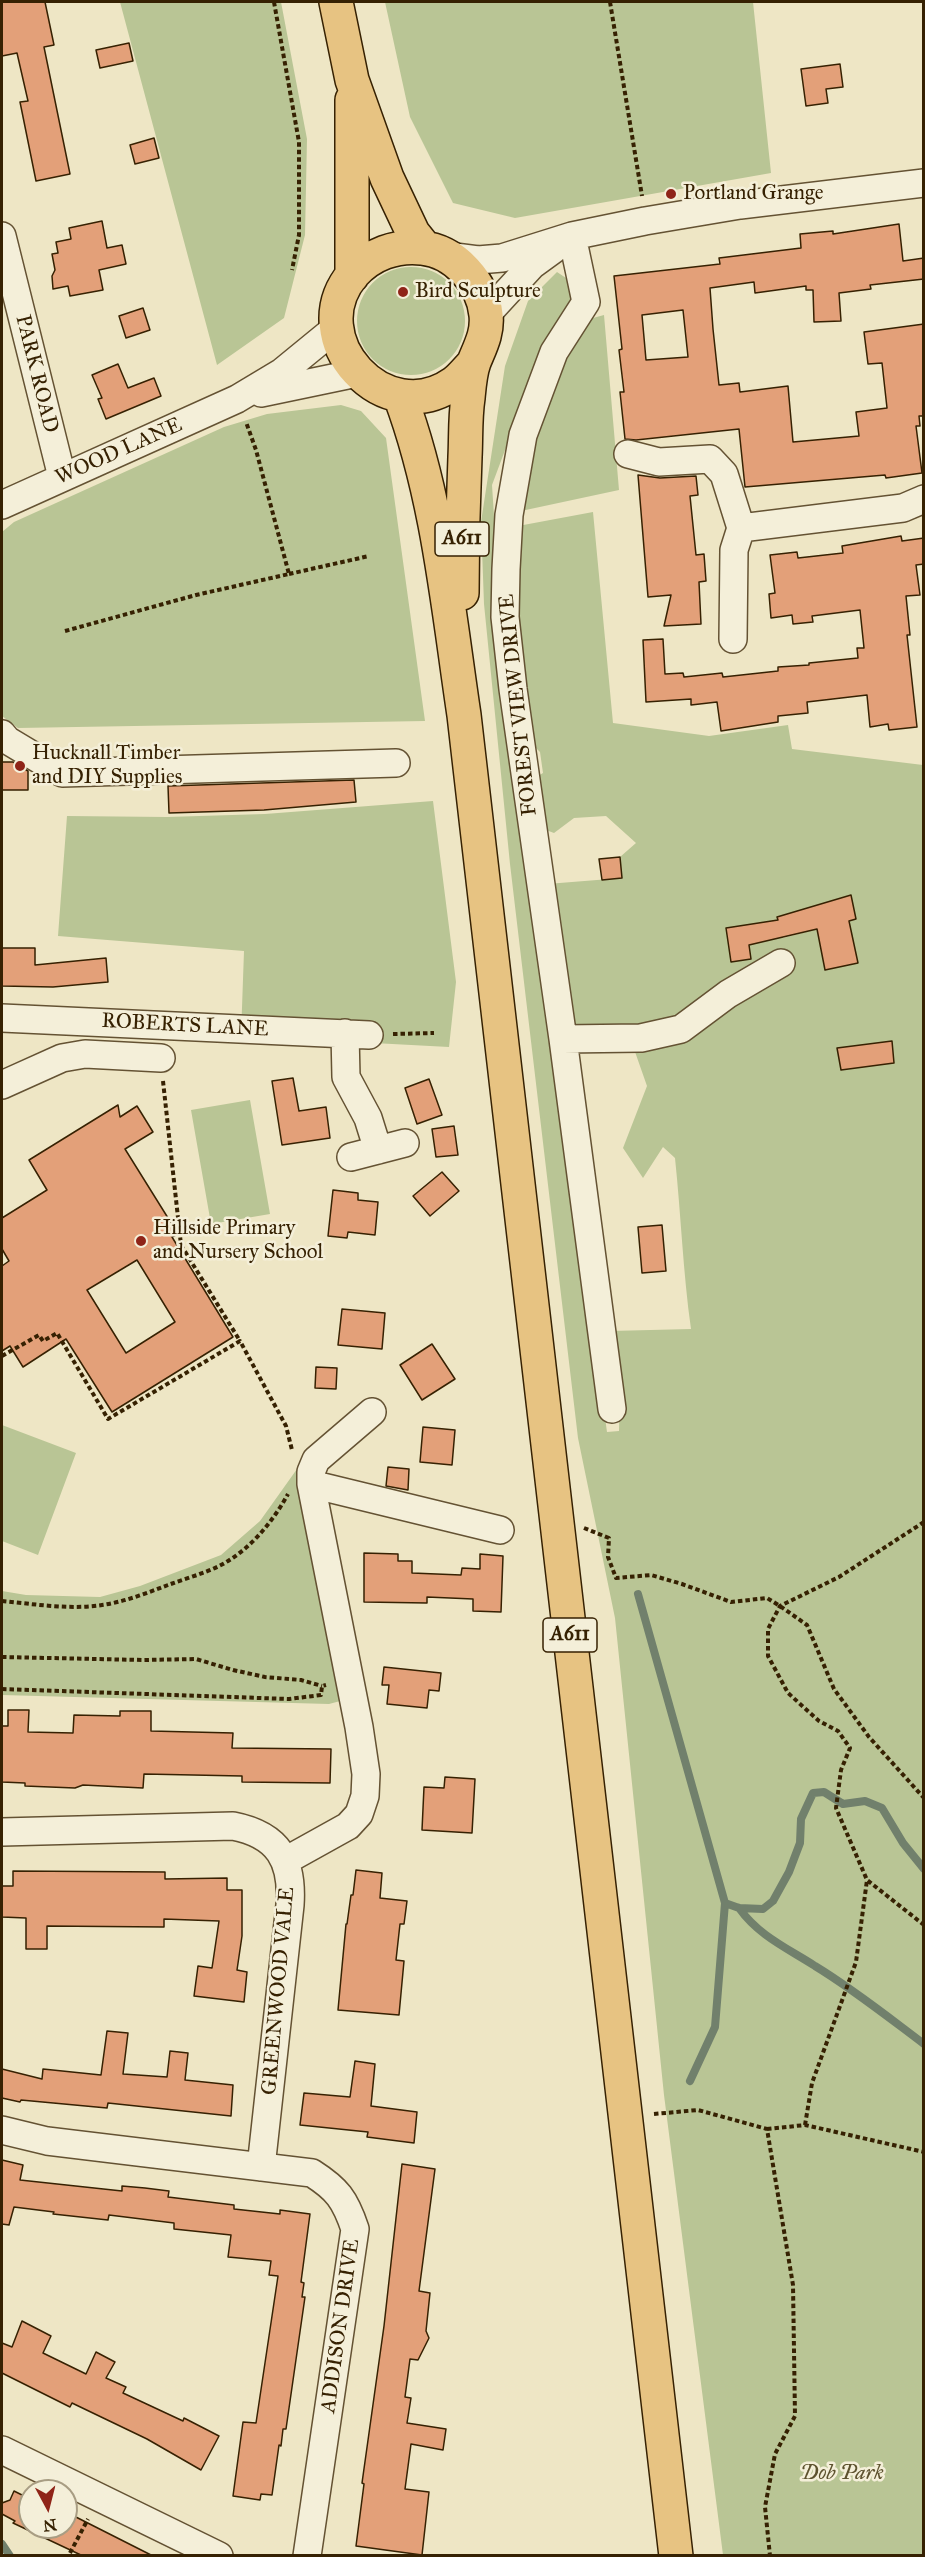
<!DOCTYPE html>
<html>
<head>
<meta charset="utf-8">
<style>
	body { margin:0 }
	#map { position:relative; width:925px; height:2557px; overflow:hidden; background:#eee6c5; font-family:"IM FELL Great Primer",serif }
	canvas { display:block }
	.frame { position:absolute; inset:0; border:3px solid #362102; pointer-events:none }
	.north { position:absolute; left:18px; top:2479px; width:60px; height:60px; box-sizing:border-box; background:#f4efd9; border:2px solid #a89d83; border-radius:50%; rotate:173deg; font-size:16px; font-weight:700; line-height:24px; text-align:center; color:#362102 }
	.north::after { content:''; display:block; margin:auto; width:21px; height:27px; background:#8f2418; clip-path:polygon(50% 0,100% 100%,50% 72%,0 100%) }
</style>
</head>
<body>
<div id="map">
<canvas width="925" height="2557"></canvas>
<div class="frame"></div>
<div class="north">N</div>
</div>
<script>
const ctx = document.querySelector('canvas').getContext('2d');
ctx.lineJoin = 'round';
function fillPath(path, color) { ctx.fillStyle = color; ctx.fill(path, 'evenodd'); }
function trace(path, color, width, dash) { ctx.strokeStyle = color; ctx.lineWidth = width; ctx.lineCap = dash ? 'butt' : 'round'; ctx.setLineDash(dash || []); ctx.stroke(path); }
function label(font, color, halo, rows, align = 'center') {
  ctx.font = font + ' "IM FELL Great Primer",serif'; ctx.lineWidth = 5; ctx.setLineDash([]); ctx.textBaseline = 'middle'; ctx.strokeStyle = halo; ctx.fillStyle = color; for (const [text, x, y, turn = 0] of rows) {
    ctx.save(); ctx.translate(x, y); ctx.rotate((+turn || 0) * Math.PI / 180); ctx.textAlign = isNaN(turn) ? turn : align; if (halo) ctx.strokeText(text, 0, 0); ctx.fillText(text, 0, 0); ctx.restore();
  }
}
fillPath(new Path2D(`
	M 120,2 L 281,2 L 307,139 L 305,235 L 284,318 L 217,365 Z
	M 385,2 L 753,2 L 771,173 L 515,218 L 453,203 L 410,117 Z
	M357 321a54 54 0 1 1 108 0a54 54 0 1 1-108 0Z
	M 557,272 L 566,278 L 572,296 L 539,359 L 492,485 L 506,702 L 607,1432 L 619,1431 L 620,1389 L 610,1331 L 691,1329 C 683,1272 681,1215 675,1158 L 663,1147 L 643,1178 L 623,1148 L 647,1086 L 627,1029 L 573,1027 L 547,884 L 622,878 L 620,857 L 636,843 L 606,816 L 574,818 L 554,833 L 538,827 L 531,780 L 543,773 L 540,752 L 531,743 L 515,612 L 518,526 L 593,512 L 613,723 L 709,736 L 788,725 L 792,749 L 923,765 L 923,2555 L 723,2555 L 664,2095 L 615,1618 L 578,1438 L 510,864 L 484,604 L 481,522 L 505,366 L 528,301 ZM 850,895 L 856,919 L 783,938 L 778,917 ZM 892,1042 L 894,1063 L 841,1069 L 837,1048 Z
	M 604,315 L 619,490 L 521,511 L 543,403 L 582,321 Z
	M 341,405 L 361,411 L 386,438 L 425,721 L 18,728 L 2,716 L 2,532 L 14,522 L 224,427 L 267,414 Z
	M 433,801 L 456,982 L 449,1047 L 241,1036 L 244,951 L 58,936 L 67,816 L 167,817 L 265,814 Z
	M 250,1100 L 270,1214 L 211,1224 L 191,1110 Z
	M 2,1425 L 76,1453 L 38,1555 L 2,1541 Z
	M 297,1469 L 344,1700 L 329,1704 L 2,1695 L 2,1591 L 26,1595 L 100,1597 L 140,1586 L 221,1555 L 260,1521 Z`), '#b9c595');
trace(new Path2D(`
	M 638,1594 L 725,1903
	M 739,1908 C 759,1936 787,1948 815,1966 C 853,1989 888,2017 924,2044
	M 690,2081 L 715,2027 L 725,1903 L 739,1908 L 763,1909 L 773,1901 L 789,1872 L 800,1843 L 801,1819 L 813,1793 L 824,1792 L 843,1804 L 865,1801 L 882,1808 L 903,1843 L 924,1869
	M 2,2544 L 10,2556`), '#71806c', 8);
const building = new Path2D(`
	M 2,2 L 45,2 L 54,45 L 44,47 L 70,174 L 36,181 L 20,102 L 28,101 L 17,53 L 2,56 Z
	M 129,43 L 133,61 L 100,68 L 96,50 Z
	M 840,64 L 843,87 L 826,89 L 828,103 L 806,106 L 801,69 Z
	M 154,138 L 159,158 L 135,164 L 130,145 Z
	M 102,221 L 107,248 L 122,245 L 126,264 L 99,270 L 103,290 L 70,296 L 68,286 L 53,289 L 52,276 L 55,270 L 52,254 L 58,253 L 56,242 L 71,239 L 69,228 Z
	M 899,224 L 903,261 L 924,258 L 924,279 L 870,285 L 871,289 L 839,293 L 841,321 L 814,322 L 813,290 L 806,290 L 806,286 L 755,293 L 754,282 L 710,288 L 713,329 L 719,385 L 739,383 L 740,392 L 788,386 L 793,442 L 859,436 L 856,412 L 887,408 L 882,363 L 868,364 L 864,332 L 924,324 L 924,416 L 919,416 L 920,426 L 916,426 L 922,473 L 886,478 L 885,475 L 745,487 L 739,429 L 636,440 L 625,439 L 620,392 L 624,392 L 619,350 L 622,349 L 614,276 L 720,264 L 719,258 L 801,248 L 800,234 L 833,231 L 833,234 ZM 683,310 L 688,357 L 646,360 L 642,315 Z
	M 143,308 L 150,330 L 126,338 L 119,316 Z
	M 118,364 L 128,388 L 154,378 L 161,396 L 106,419 L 98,399 L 102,398 L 92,375 Z
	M 638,475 L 660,478 L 696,476 L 698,495 L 690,496 L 696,555 L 704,554 L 706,581 L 699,582 L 701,624 L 664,626 L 671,595 L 648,597 Z
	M 901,536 L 902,541 L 924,538 L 924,564 L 916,565 L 920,595 L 906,596 L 910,635 L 907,635 L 917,727 L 889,730 L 888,724 L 870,727 L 867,695 L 807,702 L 808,713 L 778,716 L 778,722 L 721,731 L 717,702 L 691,705 L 691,699 L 646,702 L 643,640 L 663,639 L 665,674 L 683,673 L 684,677 L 722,673 L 723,677 L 778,671 L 778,667 L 809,665 L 809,663 L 858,658 L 857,648 L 864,648 L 860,610 L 812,616 L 813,622 L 793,624 L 792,615 L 771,618 L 769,594 L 775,593 L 770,555 L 797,552 L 798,558 L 843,553 L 842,546 Z
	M 2,762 L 13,762 L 28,771 L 28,790 L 2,790 Z
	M 354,780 L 356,802 L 264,810 L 169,813 L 168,786 Z
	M 620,857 L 622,878 L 602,880 L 599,859 Z
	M 851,895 L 856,919 L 849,921 L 858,963 L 825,970 L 817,929 L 749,945 L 751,959 L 731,962 L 726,928 L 778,920 L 777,917 Z
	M 2,948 L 35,948 L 35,965 L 106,958 L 108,982 L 53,987 L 2,986 Z
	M 892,1041 L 894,1063 L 841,1070 L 837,1048 Z
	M 293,1078 L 299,1111 L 326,1107 L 330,1138 L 282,1145 L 272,1081 Z
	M 429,1079 L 442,1115 L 417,1124 L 405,1088 Z
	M 118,1105 L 120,1117 L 137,1106 L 153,1132 L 125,1149 L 178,1234 L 172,1237 L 233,1337 L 112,1412 L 66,1339 L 23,1367 L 10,1346 L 2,1351 L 2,1266 L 9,1261 L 2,1249 L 2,1218 L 47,1190 L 29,1160 ZM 137,1260 L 175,1322 L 126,1353 L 87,1290 Z
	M 454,1126 L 458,1155 L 436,1157 L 432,1129 Z
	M 442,1172 L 459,1191 L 430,1216 L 413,1196 Z
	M 333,1190 L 358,1193 L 358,1200 L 378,1202 L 375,1235 L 348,1232 L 347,1238 L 328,1236 Z
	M 662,1225 L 666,1271 L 642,1273 L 638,1227 Z
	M 342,1309 L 385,1313 L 382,1349 L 338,1345 Z
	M 432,1344 L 455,1379 L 422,1400 L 400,1365 Z
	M 316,1367 L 337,1368 L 336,1389 L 315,1388 Z
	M 423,1427 L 455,1430 L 452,1465 L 420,1462 Z
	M 388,1467 L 409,1469 L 408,1490 L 386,1486 Z
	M 364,1553 L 398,1554 L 398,1561 L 412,1561 L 412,1573 L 461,1575 L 462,1568 L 480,1569 L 480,1554 L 503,1556 L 501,1612 L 473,1611 L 473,1599 L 427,1597 L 427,1603 L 364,1602 Z
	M 384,1667 L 441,1673 L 439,1691 L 429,1690 L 427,1708 L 387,1704 L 389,1685 L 382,1685 Z
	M 8,1710 L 29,1710 L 28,1732 L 73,1733 L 74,1715 L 120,1716 L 120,1711 L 151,1711 L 151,1731 L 233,1733 L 232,1748 L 331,1749 L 330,1783 L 242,1782 L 242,1776 L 144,1774 L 143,1788 L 83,1785 L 75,1788 L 25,1786 L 25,1783 L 2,1782 L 2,1726 L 8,1726 Z
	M 445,1777 L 475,1779 L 472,1833 L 422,1830 L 424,1787 L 444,1788 Z
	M 356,1870 L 382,1873 L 380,1898 L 407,1901 L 404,1924 L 400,1924 L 396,1960 L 404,1961 L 399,2015 L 338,2010 L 346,1924 L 347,1924 L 351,1895 L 353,1895 Z
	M 13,1871 L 165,1872 L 165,1879 L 227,1878 L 227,1890 L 242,1890 L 242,1936 L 237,1970 L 247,1972 L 244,2002 L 194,1996 L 198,1966 L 212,1968 L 219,1921 L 164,1919 L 164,1927 L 47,1926 L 47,1949 L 26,1949 L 26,1918 L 2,1917 L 2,1886 L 13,1886 Z
	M 107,2031 L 128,2033 L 123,2074 L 167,2077 L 170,2051 L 188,2053 L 185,2080 L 233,2085 L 231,2116 L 108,2103 L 107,2108 L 21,2100 L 20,2102 L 2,2098 L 2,2069 L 42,2079 L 43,2069 L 101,2075 Z
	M 355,2061 L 375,2064 L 371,2106 L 417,2112 L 414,2143 L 367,2137 L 368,2132 L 300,2125 L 304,2093 L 350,2097 Z
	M 2,2160 L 23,2165 L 20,2180 L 122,2191 L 122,2186 L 145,2188 L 169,2191 L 168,2197 L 234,2205 L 234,2209 L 280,2214 L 280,2210 L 310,2214 L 301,2282 L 304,2283 L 302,2297 L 305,2297 L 286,2429 L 283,2429 L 281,2446 L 279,2445 L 272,2495 L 261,2494 L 260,2500 L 233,2496 L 243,2422 L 256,2423 L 278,2276 L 269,2275 L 271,2261 L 228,2257 L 231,2235 L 174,2229 L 174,2223 L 109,2215 L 108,2220 L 53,2214 L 54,2212 L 14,2207 L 9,2225 L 2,2224 Z
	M 402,2164 L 435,2169 L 419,2291 L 430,2293 L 426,2331 L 429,2338 L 418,2360 L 410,2359 L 405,2397 L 411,2398 L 407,2423 L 446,2429 L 443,2450 L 411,2444 L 405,2489 L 429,2492 L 422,2555 L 356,2546 L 364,2484 L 362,2483 L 384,2326 Z
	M 22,2321 L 51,2336 L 43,2353 L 86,2374 L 96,2352 L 115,2362 L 106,2378 L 126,2387 L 123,2393 L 183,2421 L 184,2418 L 219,2436 L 201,2470 L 147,2439 L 72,2403 L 70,2407 L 2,2373 L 2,2343 L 12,2347 Z
	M 14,2491 L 26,2497 L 27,2494 L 30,2496 L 30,2527 L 66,2527 L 66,2512 L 153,2556 L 83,2556 L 13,2523 L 15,2521 L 2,2514 L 2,2503 L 10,2500 Z`);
fillPath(building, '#e3a079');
trace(building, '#362102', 1.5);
const minor = new Path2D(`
	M 2,236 L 62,477
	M 572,236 L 586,302 L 554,352 L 523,435 L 509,515 L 506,569 L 505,617 L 513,689 L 563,1039 L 641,1038 L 681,1029 L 728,994 L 781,963
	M 447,256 L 478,260 L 502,258 L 572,236 L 645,221 L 740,205 L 924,183
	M 486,315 L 532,265 L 554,249
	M 261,393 L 357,373
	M 628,454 L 659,462 L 710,459 L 724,474 L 741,528
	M 2,505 L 237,399 L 282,372 L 337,327
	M 733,639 L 734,550 L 741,528 L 903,508 L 924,499
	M 2,734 L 7,740 L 62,773 L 396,763
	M 2,1018 L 369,1035
	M 345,1033 L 346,1077 L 368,1118 L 378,1150
	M 563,1039 L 612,1409
	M 2,1085 L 62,1058 L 85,1054 L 161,1058
	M 351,1157 L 405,1143
	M 311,1484 L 500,1530
	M 2,1832 L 233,1826 C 279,1835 293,1861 290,1905 L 261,2167
	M 285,1861 L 348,1826 L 359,1814 L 365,1796 L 366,1774 L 359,1727 L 311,1484 L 311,1472 L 316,1460 L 372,1412
	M 2,2130 L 47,2141 L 312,2173 C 337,2189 345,2199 355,2229 L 307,2556
	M 2,2450 L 219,2556`);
const major = new Path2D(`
	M 336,2 L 352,80 L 387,178 L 413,233 L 425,248
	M 352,100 L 352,276
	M 400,396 C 438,497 448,608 464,715 L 676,2556
	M 462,593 C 462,547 463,502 465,457 C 466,438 465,417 468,398 C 469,387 470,373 474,362 C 480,347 488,333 486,315 C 483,283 455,251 422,248 C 396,245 371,254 353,274 C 299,338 385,432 454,383 C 461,378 467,370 473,364`);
trace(minor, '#645233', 30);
trace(major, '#362102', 36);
trace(new Path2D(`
	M 274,2 L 299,142 L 299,235 L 292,270
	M 610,2 L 642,196
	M 289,574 L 369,556
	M 65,631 L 196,595 L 289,574 L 256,450 L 246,422
	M 393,1034 L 434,1033
	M 163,1081 L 181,1245 L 240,1341
	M 2,1356 L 39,1335 L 43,1341 L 57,1333 L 108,1419 L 240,1341 L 286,1426 L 292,1450
	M 924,1522 L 839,1577 L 780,1606 L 768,1629 L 768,1656 L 788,1693 L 819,1721 L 838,1731 L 850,1748 L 841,1770 L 836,1808 L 867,1880 L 924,1925
	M 584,1528 L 609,1538 L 608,1557 L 616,1578 L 651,1575 L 682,1584 L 731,1602 L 767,1598 L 780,1606 L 807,1625 L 834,1689 L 869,1737 L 924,1798
	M 2,1601 C 34,1604 70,1610 102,1605 C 124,1602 147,1593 168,1585 C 184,1579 203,1574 219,1566 C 249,1551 272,1523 288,1494
	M 2,1657 L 144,1660 L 196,1659 L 233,1670 L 265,1677 L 301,1680 L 322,1686
	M 2,1689 L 289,1699 L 321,1695 L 322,1686 L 326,1685
	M 654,2114 L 698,2110 L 767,2129 L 793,2285 L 795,2416 L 775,2454 L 765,2507 L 770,2556
	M 805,2125 L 812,2083 L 856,1962 L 867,1880
	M 767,2129 L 805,2125 L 924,2152
	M 70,2553 L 88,2519`), '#362102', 4, [4.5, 3]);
trace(minor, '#f4efd9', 27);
trace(major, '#e7c382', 33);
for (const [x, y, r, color] of [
	[671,194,6,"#8f2418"],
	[403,292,6,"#8f2418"],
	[20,766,6,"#8f2418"],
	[141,1241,6,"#8f2418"]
]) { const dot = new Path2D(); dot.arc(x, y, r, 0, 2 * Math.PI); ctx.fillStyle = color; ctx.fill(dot); trace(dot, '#f4efd9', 2); }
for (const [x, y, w] of [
	[462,539,54],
	[570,1635,54]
]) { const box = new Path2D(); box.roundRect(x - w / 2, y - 17, w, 34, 4.5); ctx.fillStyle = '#f4efd9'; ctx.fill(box); trace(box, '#362102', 1.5); }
label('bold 20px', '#362102', null, [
	["A611",462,539],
	["A611",570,1635]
]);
label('21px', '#362102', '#f4efd9', [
	["Portland Grange",683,194],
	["Bird Sculpture",415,292],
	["Hucknall Timber",32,754],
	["and DIY Supplies",32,778],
	["Hillside Primary",153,1229],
	["and Nursery School",153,1253]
], 'left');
label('21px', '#362102', '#f4efd9', [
	["PARK ROAD",36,374,76],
	["WOOD LANE",119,452,-24],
	["FOREST VIEW DRIVE",519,705,-96],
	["ROBERTS LANE",185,1026,3],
	["GREENWOOD VALE",279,1991,-85],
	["ADDISON DRIVE",341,2326,-82]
]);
label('italic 21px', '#5d522e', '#f4efd9', [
	["Dob Park",842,2474]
]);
</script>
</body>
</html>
